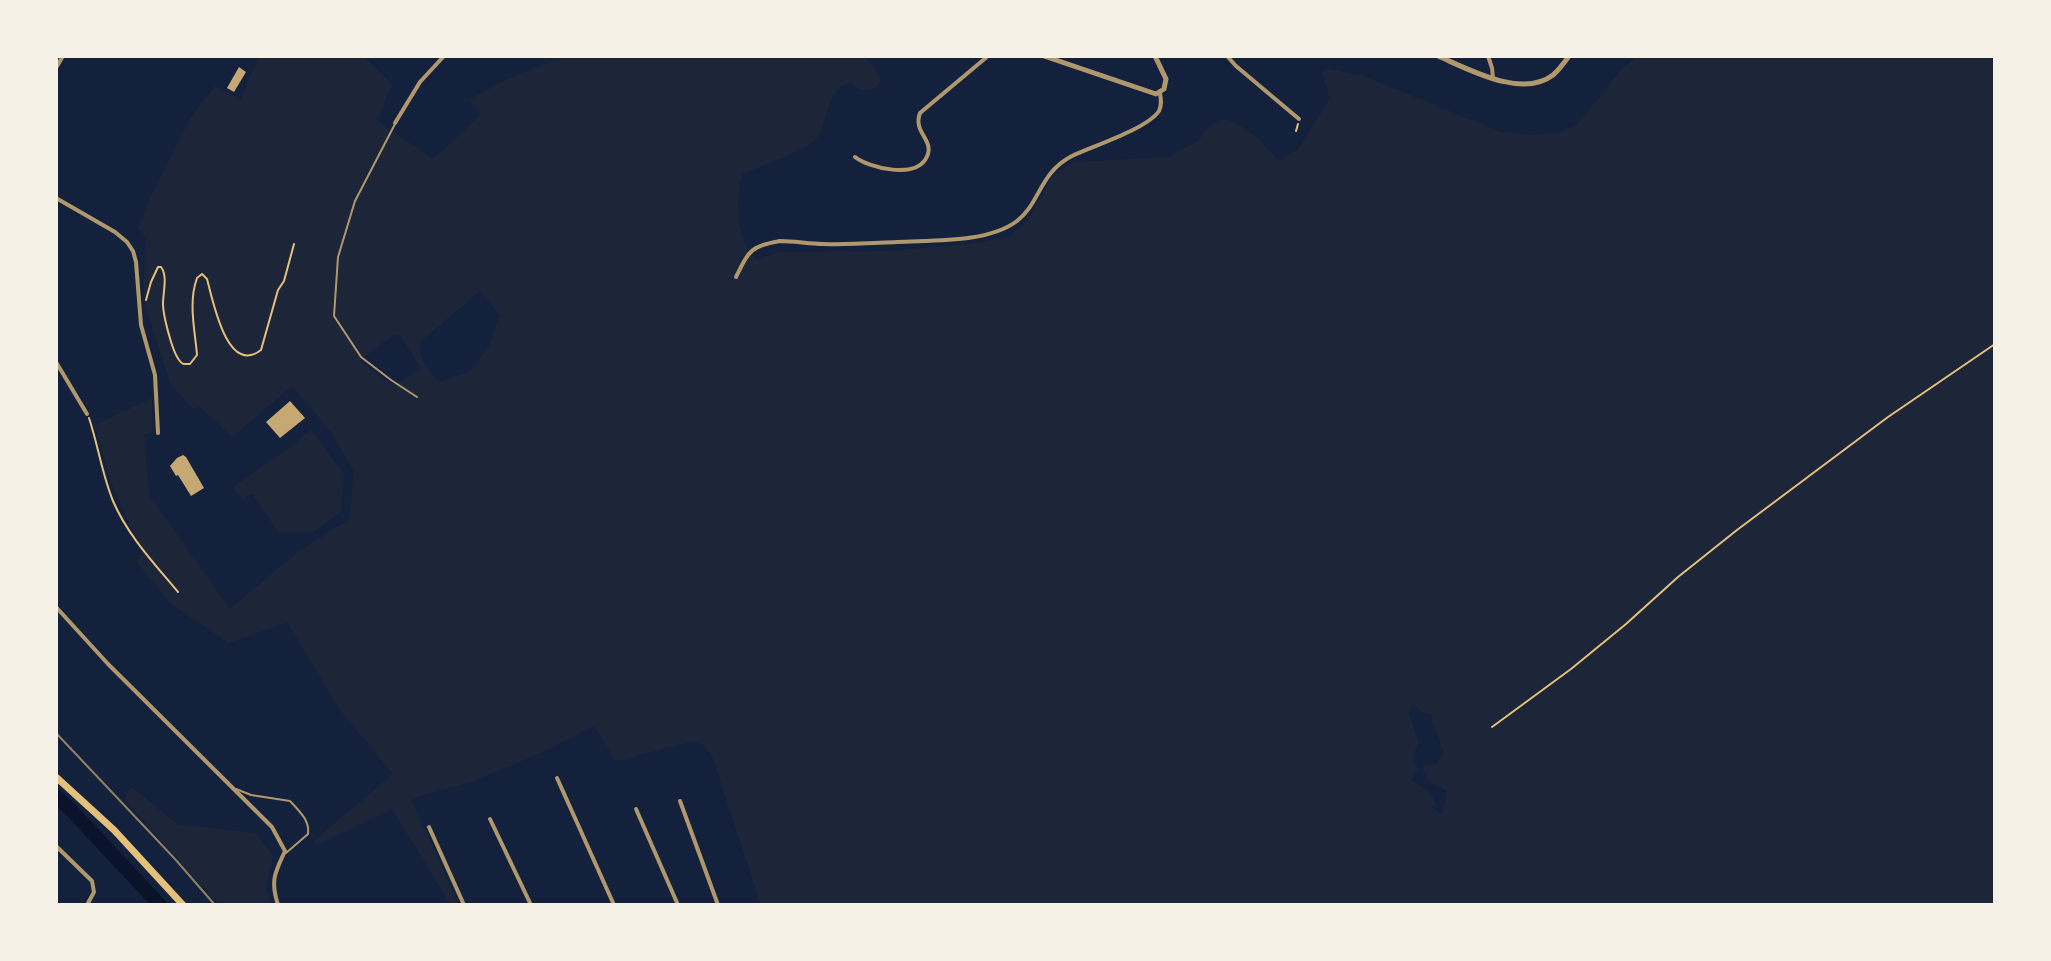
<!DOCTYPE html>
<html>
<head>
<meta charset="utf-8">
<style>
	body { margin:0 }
	#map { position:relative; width:2051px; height:961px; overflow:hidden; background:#14213d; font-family:"Noto Serif",serif }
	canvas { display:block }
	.frame { position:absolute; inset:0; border:58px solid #f6f1e7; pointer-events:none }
</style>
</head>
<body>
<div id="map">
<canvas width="2051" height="961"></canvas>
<div class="frame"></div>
</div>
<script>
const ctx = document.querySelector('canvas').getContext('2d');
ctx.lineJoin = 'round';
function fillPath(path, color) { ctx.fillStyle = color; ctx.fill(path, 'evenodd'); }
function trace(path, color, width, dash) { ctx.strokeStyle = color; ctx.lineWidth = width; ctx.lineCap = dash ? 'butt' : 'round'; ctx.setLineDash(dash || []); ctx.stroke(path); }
fillPath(new Path2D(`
	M 258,56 L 363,56 L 392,84 L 377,121 L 433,159 L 481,115 L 469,100 L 505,80 L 565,56 L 864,56 L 876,70 L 881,81 C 873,94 861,92 851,83 C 826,85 829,124 816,139 C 808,148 773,162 760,167 C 754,170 749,170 743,174 C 734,196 737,247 758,260 L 781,252 L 886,251 L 968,244 L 1009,237 L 1027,221 L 1052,177 L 1072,162 L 1168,157 L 1198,141 L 1208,127 L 1225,119 C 1250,129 1260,139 1277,159 L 1281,160 L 1298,149 L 1330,99 L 1322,73 L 1328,69 L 1361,75 L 1501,132 L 1536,135 L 1559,132 L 1576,126 L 1621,70 L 1637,56 L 1995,56 L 1995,905 L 761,905 L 712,756 C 705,746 701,740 689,742 L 618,761 L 614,759 L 595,727 L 591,727 L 575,736 L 531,757 L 471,782 L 411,799 L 459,905 L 451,905 L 392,809 L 317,845 L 314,841 L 393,774 L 340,710 L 287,622 L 229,643 L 171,604 L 136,561 L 143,555 L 110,480 L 95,425 L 152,398 L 153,432 L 144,434 L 149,495 L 230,609 L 295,554 L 349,519 L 354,472 L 332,433 L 292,386 L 232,437 L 199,406 L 193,409 L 171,385 L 146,308 L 143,290 L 146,237 L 138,228 L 150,198 L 190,119 L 215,86 L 241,100 ZM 480,291 L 500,315 L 488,348 L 469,372 L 440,382 C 428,373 417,356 421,341 ZM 400,335 L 421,369 L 393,385 L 368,368 L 360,360 L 392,336 ZM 1413,704 L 1422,712 L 1431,715 L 1444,754 L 1436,765 L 1423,766 L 1428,781 L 1447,791 L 1442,815 L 1431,807 L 1436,806 L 1431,793 L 1411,780 L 1418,770 L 1413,756 L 1419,742 L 1409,714 Z
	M 311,430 L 344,474 L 341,512 L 312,533 L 279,533 L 252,494 L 242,500 L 233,487 L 289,448 Z
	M 132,787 L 177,824 L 255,833 L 273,856 L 266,888 L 271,905 L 219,905 L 124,799 L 127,796 L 125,794 Z`), '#1d2539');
trace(new Path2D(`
	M 56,796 L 69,808 L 160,905`), '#0b132b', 14);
fillPath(new Path2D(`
	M 239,67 L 246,72 L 234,92 L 227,88 Z
	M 290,401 L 305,418 L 280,438 L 266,422 Z
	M 183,455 L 186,457 L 204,488 L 191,496 L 178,475 L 176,476 L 170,466 L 177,458 Z`), '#c6a872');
trace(new Path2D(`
	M 1296,131 L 1298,124
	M 146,300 L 151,282 L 158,267 L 161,267 C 168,276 163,292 163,304 C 163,315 172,351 179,360 C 183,365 183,364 190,364 L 197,355 C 195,330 188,303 197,278 L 202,274 L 207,279 C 213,301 227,376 261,350 L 278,290 L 284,281 L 294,244
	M 89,418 C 98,445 102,474 113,501 C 128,536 154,563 178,592
	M 1492,727 L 1571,669 L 1626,624 L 1678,577 L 1737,530 L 1888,417 L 1995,344`), '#e5c07b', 2);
trace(new Path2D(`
	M 395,124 L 355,201 L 338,257 L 334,316 L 361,357 L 391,380 L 417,397
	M 236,789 L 251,795 L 290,801 C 299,811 310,820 308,834 L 286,853`), '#b1986c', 2);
trace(new Path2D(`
	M 1227,56 L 1236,66 L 1299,119
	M 1488,56 L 1492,68 L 1493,78
	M 56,68 L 63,56
	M 395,123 L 420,82 L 444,56
	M 855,157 C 869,168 913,178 925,160 C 938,141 912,134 920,113 L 988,56
	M 56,198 L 115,232 L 127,242 L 133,251 L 136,262 L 141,325 L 155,375 L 158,433
	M 736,277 C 749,251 750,246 780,241 C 795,241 809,244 823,244 C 848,245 873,243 897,242 C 933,240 988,243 1017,221 C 1041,202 1039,173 1072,156 C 1093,146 1147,129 1159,111 C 1162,105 1161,99 1160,93
	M 56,362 L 87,414
	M 56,607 L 108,664 L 272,827 L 285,851 C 275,873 270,880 278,905
	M 557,778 L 614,905
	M 680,801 L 718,905
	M 636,809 L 678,905
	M 490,819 L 531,905
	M 429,827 L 464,905
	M 56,846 L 92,881 L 94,892 L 87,905`), '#b1986c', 4);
trace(new Path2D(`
	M 1044,56 L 1156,94 L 1164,89 L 1166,79 L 1155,56
	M 1438,56 C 1468,69 1522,99 1553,75 C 1559,70 1564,63 1569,56`), '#b1986c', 5);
trace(new Path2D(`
	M 56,777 L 114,830 L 183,905`), '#e5c07b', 7);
trace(new Path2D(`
	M 56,733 L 175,859 L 215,905`), '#918062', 2);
</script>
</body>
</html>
